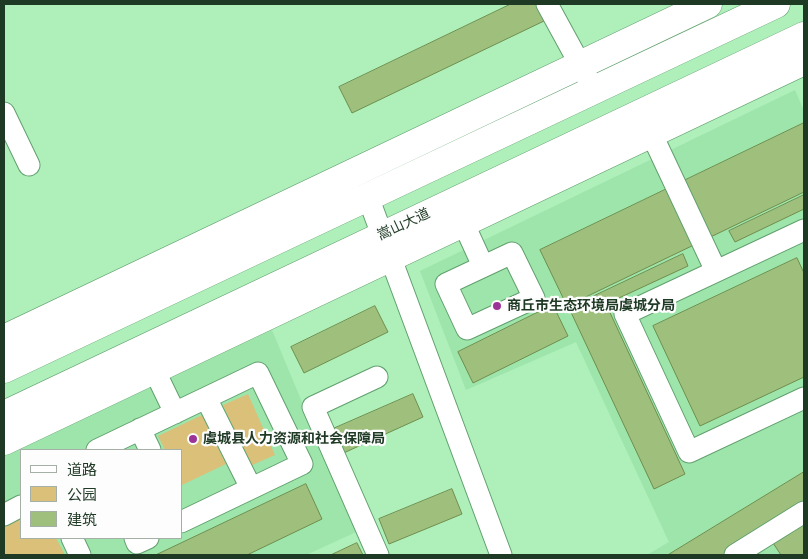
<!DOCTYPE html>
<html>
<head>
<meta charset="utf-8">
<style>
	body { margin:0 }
	#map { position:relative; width:808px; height:559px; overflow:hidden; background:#aeefba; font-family:Roboto,"Noto Sans SC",sans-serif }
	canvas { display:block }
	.frame { position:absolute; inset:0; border:5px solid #1e3924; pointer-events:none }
	.legend { position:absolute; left:20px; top:449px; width:162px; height:90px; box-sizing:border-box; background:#fdfdfd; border:1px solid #a4afa6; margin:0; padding:6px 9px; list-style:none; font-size:15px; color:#1e3924 }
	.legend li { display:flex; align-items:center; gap:10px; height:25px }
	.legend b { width:25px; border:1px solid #a4afa6 }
</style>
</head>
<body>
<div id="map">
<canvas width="808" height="559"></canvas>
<div class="frame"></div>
<ul class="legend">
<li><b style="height:6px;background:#fff"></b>道路</li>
<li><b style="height:14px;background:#dbc07a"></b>公园</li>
<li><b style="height:14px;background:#9fc07d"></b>建筑</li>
</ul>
</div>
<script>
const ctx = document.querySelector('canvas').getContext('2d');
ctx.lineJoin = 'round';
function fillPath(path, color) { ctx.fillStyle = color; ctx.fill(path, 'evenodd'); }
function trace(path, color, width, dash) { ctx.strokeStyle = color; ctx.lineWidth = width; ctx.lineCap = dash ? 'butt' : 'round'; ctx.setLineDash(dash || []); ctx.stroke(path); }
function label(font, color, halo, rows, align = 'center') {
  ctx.font = font + ' Roboto,"Noto Sans SC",sans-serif'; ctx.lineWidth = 4.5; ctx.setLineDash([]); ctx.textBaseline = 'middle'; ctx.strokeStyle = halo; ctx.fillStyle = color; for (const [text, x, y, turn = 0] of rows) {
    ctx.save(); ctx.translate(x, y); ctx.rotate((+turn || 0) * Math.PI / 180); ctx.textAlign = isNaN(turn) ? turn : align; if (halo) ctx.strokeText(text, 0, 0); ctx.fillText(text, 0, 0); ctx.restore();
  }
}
fillPath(new Path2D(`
	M 795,90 L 804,111 L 804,555 L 647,555 L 669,542 L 576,342 L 466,390 L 420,271 Z
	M 272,330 L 356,532 L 306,555 L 4,555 L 4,456 ZM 21,450 L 181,450 L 181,538 L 21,538 Z`), '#9de5aa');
fillPath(new Path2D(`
	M 248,394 L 275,455 L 250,466 L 223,405 Z
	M 202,415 L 226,464 L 182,485 L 181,450 L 165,450 L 158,436 Z
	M 21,517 L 21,538 L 56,538 L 65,555 L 4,555 L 4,526 Z`), '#dbc07a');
const building = new Path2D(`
	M 511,4 L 536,4 L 544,21 L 352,113 L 339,87 Z
	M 804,123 L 804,192 L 567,306 L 540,250 Z
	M 804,195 L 804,209 L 735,242 L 729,231 Z
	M 683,254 L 688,266 L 606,304 L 685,474 L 654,489 L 569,308 Z
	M 797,258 L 804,273 L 804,377 L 700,426 L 653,326 Z
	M 553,305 L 568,336 L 473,383 L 458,352 Z
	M 375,306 L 388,332 L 304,373 L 291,347 Z
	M 413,394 L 423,417 L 337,456 L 326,432 Z
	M 804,472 L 804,506 L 723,555 L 668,555 Z
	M 306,484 L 322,519 L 247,555 L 156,555 Z
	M 452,489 L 462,514 L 389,544 L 379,519 Z
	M 804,523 L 804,555 L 781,555 L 773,543 Z
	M 357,543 L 363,555 L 331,555 Z`);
fillPath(building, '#9fc07d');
trace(building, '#6f8e4d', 1);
const minor = new Path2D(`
	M 547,4 L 588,79
	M 4,113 L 29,165
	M 645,120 L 716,271
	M 368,197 L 501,555
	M 457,209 L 483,266
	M 804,230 L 625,314 L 689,452 L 804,398
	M 512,253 L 534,298 L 467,329 L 446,284 Z
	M 148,357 L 175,413
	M 377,377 L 313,407 L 378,555
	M 206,398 L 251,488
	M 140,429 L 150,450
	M 97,450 L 258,373 L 302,464 L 181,522
	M 4,515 L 21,506
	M 72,538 L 80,555
	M 135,538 L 137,543 L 148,538
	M 735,555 L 804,512`);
const major = new Path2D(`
	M 4,339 L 708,4
	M 4,369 L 776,4
	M 4,415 L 804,36
	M 4,441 L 804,61`);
trace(minor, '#61a06e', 23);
trace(major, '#61a06e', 29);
trace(minor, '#fff', 21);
trace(major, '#fff', 28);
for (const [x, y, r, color] of [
	[497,306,5,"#9b3497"],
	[193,439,5,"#9b3497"]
]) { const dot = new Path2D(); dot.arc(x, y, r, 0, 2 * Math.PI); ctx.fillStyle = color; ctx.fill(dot); trace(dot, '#fdfdfd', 2); }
label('14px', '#1e3924', '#fdfdfd', [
	["嵩山大道",404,225,-25]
]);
label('bold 14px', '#1e3924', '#fdfdfd', [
	["商丘市生态环境局虞城分局",507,306],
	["虞城县人力资源和社会保障局",203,439]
], 'left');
</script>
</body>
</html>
